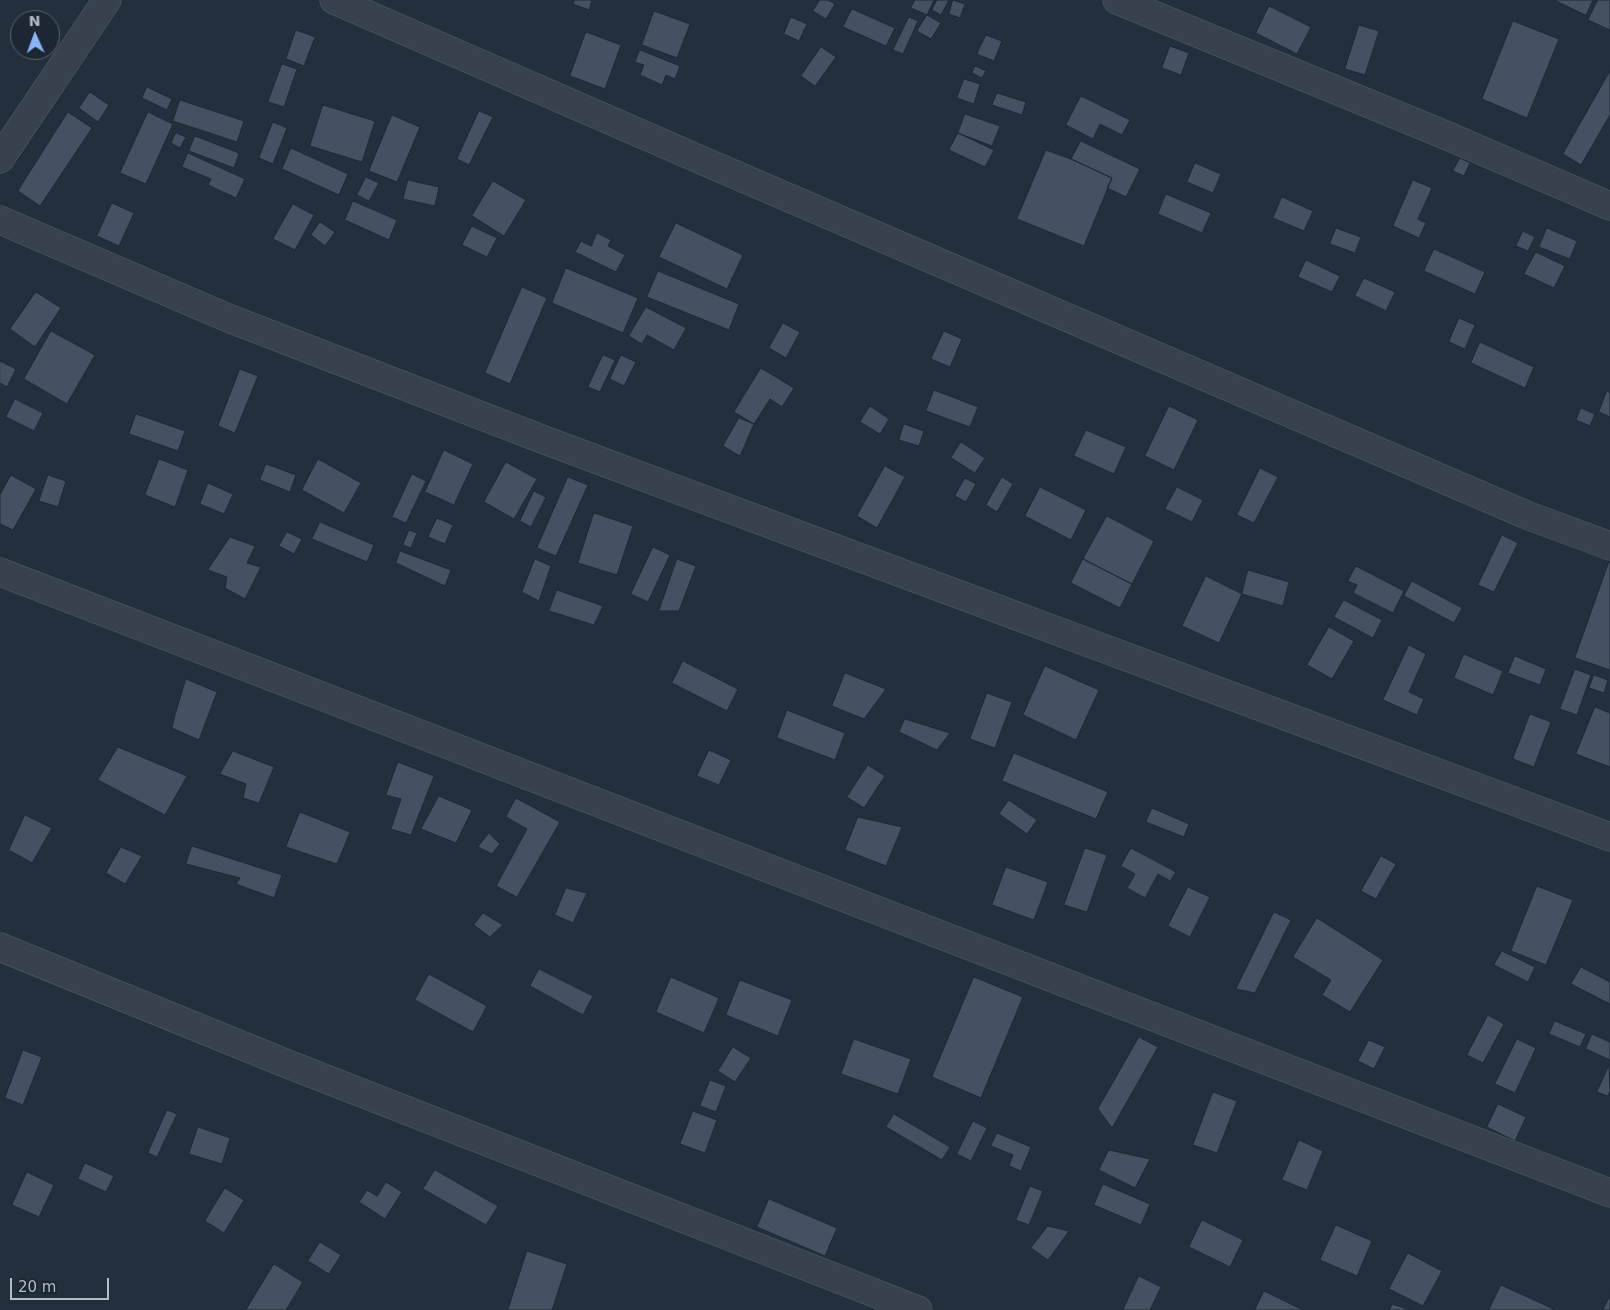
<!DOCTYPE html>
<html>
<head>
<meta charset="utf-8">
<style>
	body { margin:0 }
	#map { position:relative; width:1610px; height:1310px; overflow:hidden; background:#242f3e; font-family:"DejaVu Sans",sans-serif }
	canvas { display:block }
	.north { position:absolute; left:10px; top:10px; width:50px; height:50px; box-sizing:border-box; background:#1d2633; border:1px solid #59626f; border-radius:50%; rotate:358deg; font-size:14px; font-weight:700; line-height:20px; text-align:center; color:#b4bcc9 }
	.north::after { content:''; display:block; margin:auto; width:18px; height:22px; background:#8ab4f8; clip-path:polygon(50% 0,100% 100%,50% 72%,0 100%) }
	.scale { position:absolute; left:10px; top:1278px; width:99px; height:22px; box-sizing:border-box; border:2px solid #b4bcc9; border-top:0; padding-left:6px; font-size:15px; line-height:18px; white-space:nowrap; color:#b4bcc9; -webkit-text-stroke:4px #1d2633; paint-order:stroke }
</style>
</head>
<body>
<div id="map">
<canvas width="1610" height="1310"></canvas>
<div class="north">N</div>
<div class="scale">20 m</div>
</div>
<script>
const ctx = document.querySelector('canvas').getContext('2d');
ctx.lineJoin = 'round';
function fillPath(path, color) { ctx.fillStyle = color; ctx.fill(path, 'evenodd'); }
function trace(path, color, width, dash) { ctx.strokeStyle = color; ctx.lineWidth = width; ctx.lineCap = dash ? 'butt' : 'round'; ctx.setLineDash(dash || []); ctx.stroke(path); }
const building = new Path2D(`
	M 575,0 L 592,0 L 589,10 L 573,4 Z
	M 820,0 L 828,0 L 835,4 L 826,19 L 813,11 Z
	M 915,0 L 934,0 L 927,15 L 911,8 Z
	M 937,0 L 949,0 L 941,15 L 932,10 Z
	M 953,0 L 965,4 L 960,18 L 949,14 Z
	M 1554,0 L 1593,0 L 1586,15 Z
	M 1598,0 L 1610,0 L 1610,30 L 1588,20 Z
	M 1269,6 L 1311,27 L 1297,54 L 1256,33 Z
	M 852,9 L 895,28 L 886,46 L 843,27 Z
	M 654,11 L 690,24 L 677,58 L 642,45 Z
	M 927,15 L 941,23 L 931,39 L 917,31 Z
	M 791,17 L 807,24 L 799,41 L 784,34 Z
	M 909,17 L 918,21 L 903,54 L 893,50 Z
	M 1513,21 L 1559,39 L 1527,118 L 1482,99 Z
	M 1359,25 L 1379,31 L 1365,75 L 1345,69 Z
	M 296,30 L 315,37 L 304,66 L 286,59 Z
	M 586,32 L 621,45 L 605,89 L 570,76 Z
	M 986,35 L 1002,41 L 994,61 L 977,54 Z
	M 1170,46 L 1189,53 L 1181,75 L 1162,68 Z
	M 821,47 L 836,57 L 815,86 L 801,76 Z
	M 640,50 L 680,66 L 675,79 L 666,75 L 662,85 L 640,75 L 644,65 L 635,62 Z
	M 282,64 L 297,69 L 284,107 L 268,102 Z
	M 975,66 L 986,71 L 982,78 L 972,73 Z
	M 1610,71 L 1610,115 L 1581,165 L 1563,154 Z
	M 964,79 L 980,84 L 974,104 L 957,98 Z
	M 147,87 L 172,99 L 167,110 L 142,98 Z
	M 90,92 L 109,105 L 98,122 L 79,108 Z
	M 997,93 L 1026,102 L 1022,115 L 992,105 Z
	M 1081,96 L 1130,120 L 1122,135 L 1100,124 L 1093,139 L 1066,125 Z
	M 180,100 L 244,121 L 237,142 L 173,121 Z
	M 323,105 L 375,121 L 362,162 L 310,146 Z
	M 479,111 L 493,117 L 469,165 L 457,159 Z
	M 68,112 L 92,128 L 40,206 L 18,191 Z
	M 148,112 L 173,124 L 146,184 L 120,173 Z
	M 965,114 L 1000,126 L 992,146 L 958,133 Z
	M 392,115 L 420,127 L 397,182 L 369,171 Z
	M 273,122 L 287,128 L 273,164 L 259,158 Z
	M 176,133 L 186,137 L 180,148 L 171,143 Z
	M 958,133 L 994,150 L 985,167 L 949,150 Z
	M 195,136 L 239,153 L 234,168 L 189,151 Z
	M 1081,141 L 1140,169 L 1126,197 L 1107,188 L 1112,178 L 1071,159 Z
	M 291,148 L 348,174 L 339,195 L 282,169 Z
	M 1046,150 L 1071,159 L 1112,178 L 1084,246 L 1017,219 Z
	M 188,153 L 245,179 L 236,198 L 208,185 L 211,179 L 182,167 Z
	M 1460,158 L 1470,163 L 1464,176 L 1453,171 Z
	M 1195,163 L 1221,174 L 1213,193 L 1187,182 Z
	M 366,177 L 379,183 L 369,201 L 357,195 Z
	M 408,180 L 439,187 L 435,206 L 403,199 Z
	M 1413,180 L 1432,188 L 1418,219 L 1426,223 L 1419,238 L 1393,226 Z
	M 493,181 L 526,200 L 504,236 L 472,216 Z
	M 1166,194 L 1211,213 L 1202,233 L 1158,214 Z
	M 1282,197 L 1313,211 L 1304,231 L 1273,218 Z
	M 353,201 L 397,220 L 389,240 L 345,220 Z
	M 112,203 L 134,213 L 119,246 L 97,236 Z
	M 293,204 L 314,215 L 295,250 L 273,239 Z
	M 320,222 L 335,232 L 325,246 L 311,235 Z
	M 676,223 L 743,255 L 727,289 L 659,257 Z
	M 472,226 L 497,238 L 487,257 L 462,245 Z
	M 1336,228 L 1361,237 L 1355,253 L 1330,244 Z
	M 1547,228 L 1577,241 L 1570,259 L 1539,247 Z
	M 1523,231 L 1535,237 L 1528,251 L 1516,246 Z
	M 597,233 L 611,240 L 608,246 L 625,255 L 616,272 L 575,252 L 581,241 L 591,246 Z
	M 1434,249 L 1485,272 L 1475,294 L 1424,271 Z
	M 1536,252 L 1565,266 L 1554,288 L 1524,274 Z
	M 1306,260 L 1340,276 L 1332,292 L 1298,277 Z
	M 566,268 L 638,298 L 623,333 L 552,303 Z
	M 658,271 L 739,304 L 729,330 L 647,297 Z
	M 1364,278 L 1395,292 L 1386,311 L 1355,296 Z
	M 522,287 L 547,298 L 510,384 L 485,373 Z
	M 36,292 L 61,308 L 35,347 L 10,329 Z
	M 646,307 L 686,328 L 674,350 L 647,335 L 642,344 L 629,336 Z
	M 1459,318 L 1475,325 L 1465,349 L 1449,342 Z
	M 783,323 L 800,332 L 786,358 L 769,348 Z
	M 51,331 L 95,355 L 67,404 L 24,379 Z
	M 944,331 L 962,339 L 950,367 L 931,359 Z
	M 1480,342 L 1534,367 L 1525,388 L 1471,363 Z
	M 603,355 L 615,360 L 600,392 L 588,387 Z
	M 621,355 L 636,362 L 624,386 L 610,379 Z
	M 0,361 L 16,369 L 7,387 L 0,383 Z
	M 761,368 L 794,388 L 782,407 L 770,399 L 754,424 L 734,412 Z
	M 240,369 L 258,376 L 235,433 L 218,426 Z
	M 934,390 L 978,407 L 970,427 L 926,411 Z
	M 1607,391 L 1610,393 L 1610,417 L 1599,412 Z
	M 15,399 L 43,413 L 34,431 L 6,417 Z
	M 870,406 L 889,419 L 880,434 L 860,422 Z
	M 1169,406 L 1198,420 L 1174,470 L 1145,456 Z
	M 1581,408 L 1595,414 L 1590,426 L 1576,420 Z
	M 136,414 L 185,431 L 178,451 L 129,434 Z
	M 739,418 L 754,424 L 740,456 L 723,446 Z
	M 904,424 L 924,431 L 919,446 L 899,440 Z
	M 1086,430 L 1126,447 L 1114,474 L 1074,456 Z
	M 961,442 L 985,458 L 975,473 L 951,458 Z
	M 444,450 L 473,464 L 454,505 L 425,492 Z
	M 159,459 L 188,470 L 175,507 L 145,495 Z
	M 318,459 L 361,483 L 344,513 L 302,490 Z
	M 506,462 L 537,479 L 514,519 L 484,502 Z
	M 266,464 L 296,475 L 290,492 L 260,480 Z
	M 885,466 L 905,477 L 877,528 L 857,516 Z
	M 1260,468 L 1278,477 L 1254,523 L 1237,515 Z
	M 412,474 L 426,481 L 406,523 L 392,517 Z
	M 11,475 L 36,489 L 13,530 L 0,524 L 0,495 Z
	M 48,475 L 66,481 L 58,507 L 39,501 Z
	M 568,477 L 588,485 L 556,556 L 537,548 Z
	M 1002,477 L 1013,484 L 997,512 L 986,505 Z
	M 965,478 L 976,484 L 966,502 L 955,496 Z
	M 208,483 L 233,494 L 224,514 L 200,504 Z
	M 1040,487 L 1086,510 L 1071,540 L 1025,516 Z
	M 1177,487 L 1203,500 L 1192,522 L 1165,509 Z
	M 534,491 L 546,497 L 531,527 L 520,521 Z
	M 594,513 L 633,526 L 617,575 L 578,563 Z
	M 1107,516 L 1154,541 L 1132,584 L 1083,559 Z
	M 437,518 L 453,525 L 445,544 L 428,537 Z
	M 320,522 L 374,545 L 367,562 L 312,539 Z
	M 409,530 L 417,533 L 411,548 L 403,545 Z
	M 287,532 L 302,539 L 294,554 L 279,546 Z
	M 1502,535 L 1518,543 L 1494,592 L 1478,585 Z
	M 230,537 L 255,546 L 247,563 L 261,567 L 245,599 L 225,588 L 227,577 L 208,570 Z
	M 653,547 L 670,555 L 648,602 L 631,594 Z
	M 400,551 L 451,570 L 445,586 L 396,563 Z
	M 535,559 L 551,566 L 539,601 L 522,592 Z
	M 677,559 L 696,566 L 679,611 L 659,611 Z
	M 1083,559 L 1132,584 L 1120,608 L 1071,583 Z
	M 1609,562 L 1610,562 L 1610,670 L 1575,658 Z
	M 1356,566 L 1404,591 L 1393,613 L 1353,593 L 1357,585 L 1348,581 Z
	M 1248,570 L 1289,582 L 1283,606 L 1242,594 Z
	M 1206,576 L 1242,594 L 1219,643 L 1182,626 Z
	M 1412,581 L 1462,608 L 1454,623 L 1404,596 Z
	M 557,590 L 603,606 L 594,625 L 549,611 Z
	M 1344,600 L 1382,620 L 1373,638 L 1334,617 Z
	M 1329,627 L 1354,641 L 1332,679 L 1307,665 Z
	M 1409,645 L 1426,654 L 1409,692 L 1424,699 L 1417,715 L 1383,700 Z
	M 1464,654 L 1503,671 L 1493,695 L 1454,678 Z
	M 1515,656 L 1546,669 L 1540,685 L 1508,673 Z
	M 683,661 L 738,689 L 727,711 L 672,683 Z
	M 1045,666 L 1099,690 L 1076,740 L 1023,715 Z
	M 1575,669 L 1591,675 L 1577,715 L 1560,709 Z
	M 845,673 L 886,689 L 864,719 L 832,706 Z
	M 1594,675 L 1608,680 L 1604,693 L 1589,688 Z
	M 186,679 L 217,692 L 199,740 L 172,728 L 175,715 Z
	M 987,693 L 1012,702 L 995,748 L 970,739 Z
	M 1595,707 L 1610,713 L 1610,767 L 1576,754 Z
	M 787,710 L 845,733 L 835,760 L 777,738 Z
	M 1530,714 L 1551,722 L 1534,767 L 1513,759 Z
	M 905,719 L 950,733 L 937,750 L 899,732 Z
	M 118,747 L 187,776 L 165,815 L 98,780 Z
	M 709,750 L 731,760 L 719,785 L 697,776 Z
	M 233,751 L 274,767 L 259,803 L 243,798 L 246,784 L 220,774 Z
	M 1014,753 L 1108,792 L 1096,819 L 1002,781 Z
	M 398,762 L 434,776 L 411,835 L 391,829 L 401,799 L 386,795 Z
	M 868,765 L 885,776 L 864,808 L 847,797 Z
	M 439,796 L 472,810 L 456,843 L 421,829 Z
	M 516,798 L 560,822 L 517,897 L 496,886 L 527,829 L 506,817 Z
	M 1009,800 L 1037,820 L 1027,834 L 999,814 Z
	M 1152,808 L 1189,824 L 1184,837 L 1146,822 Z
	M 300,812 L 350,832 L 337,864 L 286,847 Z
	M 25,815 L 52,828 L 32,863 L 9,850 Z
	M 858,817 L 902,827 L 886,866 L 845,850 Z
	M 489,833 L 500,844 L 492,854 L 478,847 Z
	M 192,846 L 282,875 L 274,898 L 236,884 L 240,878 L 186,864 Z
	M 121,847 L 142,856 L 125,884 L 106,873 Z
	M 1085,848 L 1107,855 L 1087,912 L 1064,905 Z
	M 1131,848 L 1176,872 L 1170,881 L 1158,874 L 1145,898 L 1127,888 L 1135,874 L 1121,866 Z
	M 1381,856 L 1396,864 L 1376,899 L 1361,891 Z
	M 1006,867 L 1048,882 L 1034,920 L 992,905 Z
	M 1537,886 L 1573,900 L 1546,965 L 1511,951 Z
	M 1188,887 L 1210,897 L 1190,937 L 1168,926 Z
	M 566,888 L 587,893 L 573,923 L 555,915 Z
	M 1274,912 L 1291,920 L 1255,993 L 1236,989 Z
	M 483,913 L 503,925 L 490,937 L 474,925 Z
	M 1317,918 L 1383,960 L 1350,1012 L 1322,995 L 1331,980 L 1293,957 Z
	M 1502,951 L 1535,967 L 1528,982 L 1494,965 Z
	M 1581,967 L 1610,982 L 1610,1004 L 1571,984 Z
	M 539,969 L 593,996 L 583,1015 L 530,986 Z
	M 429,974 L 487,1006 L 473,1032 L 415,1000 Z
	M 671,977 L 719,998 L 704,1033 L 656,1012 Z
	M 974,977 L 1023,997 L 981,1098 L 932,1077 Z
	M 740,980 L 792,1000 L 778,1036 L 726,1015 Z
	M 1488,1015 L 1504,1024 L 1483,1063 L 1467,1055 Z
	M 1555,1021 L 1586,1034 L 1580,1047 L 1549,1034 Z
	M 1592,1034 L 1610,1042 L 1610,1060 L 1586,1049 Z
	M 1139,1037 L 1158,1047 L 1112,1128 L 1098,1109 Z
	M 854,1039 L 911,1059 L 898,1094 L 841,1074 Z
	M 1517,1039 L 1536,1048 L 1515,1093 L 1495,1084 Z
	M 1369,1040 L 1385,1047 L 1374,1069 L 1358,1061 Z
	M 733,1047 L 751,1058 L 735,1082 L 718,1071 Z
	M 23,1050 L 42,1057 L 23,1105 L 5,1098 Z
	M 1609,1065 L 1610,1091 L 1608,1096 L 1597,1092 Z
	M 710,1080 L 726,1086 L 716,1112 L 700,1106 Z
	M 1213,1092 L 1237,1101 L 1217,1153 L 1193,1145 Z
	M 1498,1104 L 1526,1117 L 1515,1141 L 1487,1127 Z
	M 167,1110 L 177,1114 L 157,1157 L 148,1153 Z
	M 693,1111 L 717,1120 L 705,1153 L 680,1144 Z
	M 894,1114 L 950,1147 L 942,1160 L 886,1127 Z
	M 973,1121 L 987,1128 L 971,1161 L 957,1154 Z
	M 198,1127 L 230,1138 L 222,1164 L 189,1154 Z
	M 997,1133 L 1031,1147 L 1021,1171 L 1009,1166 L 1013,1155 L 991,1146 Z
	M 1299,1140 L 1323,1151 L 1307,1190 L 1282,1180 Z
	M 1109,1150 L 1150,1159 L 1135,1188 L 1099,1170 Z
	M 85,1163 L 114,1176 L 106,1192 L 78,1179 Z
	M 435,1170 L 498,1206 L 486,1225 L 423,1189 Z
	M 27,1172 L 54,1185 L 39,1217 L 12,1205 Z
	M 386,1182 L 402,1192 L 385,1219 L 359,1202 L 367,1190 L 377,1196 Z
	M 1103,1184 L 1150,1204 L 1141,1225 L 1094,1205 Z
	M 1030,1186 L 1043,1191 L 1029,1225 L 1016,1220 Z
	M 225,1188 L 244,1200 L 224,1233 L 205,1221 Z
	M 769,1199 L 837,1228 L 825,1256 L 757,1227 Z
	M 1202,1220 L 1243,1240 L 1230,1267 L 1189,1247 Z
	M 1336,1225 L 1372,1241 L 1357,1276 L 1320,1260 Z
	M 1048,1226 L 1069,1231 L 1048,1260 L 1031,1248 Z
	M 320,1242 L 341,1255 L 329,1274 L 308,1261 Z
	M 527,1251 L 567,1264 L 552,1310 L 508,1310 Z
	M 1408,1253 L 1442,1271 L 1423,1306 L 1389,1289 Z
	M 274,1264 L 303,1282 L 286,1310 L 246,1310 Z
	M 1139,1276 L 1161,1287 L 1150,1310 L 1123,1310 Z
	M 1501,1285 L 1556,1310 L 1489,1310 Z
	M 1264,1291 L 1303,1310 L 1255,1310 Z
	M 1610,1296 L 1610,1310 L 1603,1310 Z
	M 1392,1304 L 1411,1310 L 1390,1310 Z`);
fillPath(building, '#455162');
trace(building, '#1f2835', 1);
const street = new Path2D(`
	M 334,0 L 708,163 L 1529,516 L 1610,546
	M 1117,0 L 1443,134 L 1610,206
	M 0,159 L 107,0
	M 0,220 L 228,318 L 547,441 L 1610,837
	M 0,572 L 1610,1193
	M 0,947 L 285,1063 L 918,1310`);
trace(street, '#565f6c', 29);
trace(street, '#38414e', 28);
</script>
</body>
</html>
